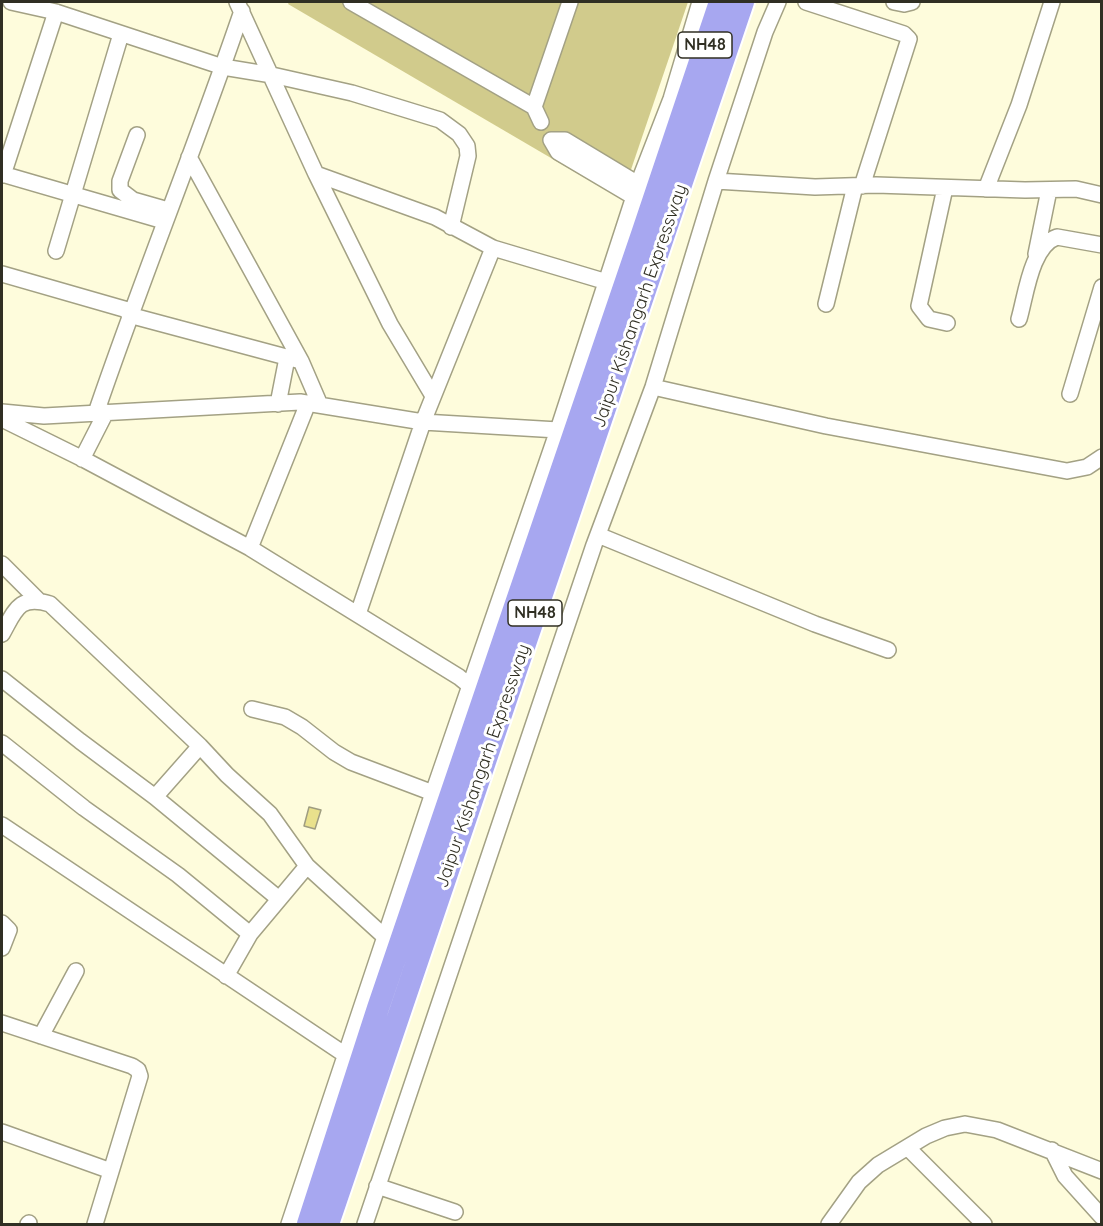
<!DOCTYPE html>
<html>
<head>
<meta charset="utf-8">
<style>
	body { margin:0 }
	#map { position:relative; width:1103px; height:1226px; overflow:hidden; background:#fefcdc; font-family:Quicksand,sans-serif }
	canvas { display:block }
	.frame { position:absolute; inset:0; border:3px solid #302f23; pointer-events:none }
</style>
</head>
<body>
<div id="map">
<canvas width="1103" height="1226"></canvas>
<div class="frame"></div>
</div>
<script>
const ctx = document.querySelector('canvas').getContext('2d');
ctx.lineJoin = 'round';
function fillPath(path, color) { ctx.fillStyle = color; ctx.fill(path, 'evenodd'); }
function trace(path, color, width, dash) { ctx.strokeStyle = color; ctx.lineWidth = width; ctx.lineCap = dash ? 'butt' : 'round'; ctx.setLineDash(dash || []); ctx.stroke(path); }
function label(font, color, halo, rows, align = 'center') {
  ctx.font = font + ' Quicksand,sans-serif'; ctx.lineWidth = 6; ctx.setLineDash([]); ctx.textBaseline = 'middle'; ctx.strokeStyle = halo; ctx.fillStyle = color; for (const [text, x, y, turn = 0] of rows) {
    ctx.save(); ctx.translate(x, y); ctx.rotate((+turn || 0) * Math.PI / 180); ctx.textAlign = isNaN(turn) ? turn : align; if (halo) ctx.strokeText(text, 0, 0); ctx.fillText(text, 0, 0); ctx.restore();
  }
}
fillPath(new Path2D(`
	M 289,2 L 688,2 L 621,199 L 288,4 Z`), '#d1cb8c');
const building = new Path2D(`
	M 309,807 L 321,810 L 315,829 L 304,826 Z`);
fillPath(building, '#e9e18c');
trace(building, '#9f9d80', 1.5);
const minor = new Path2D(`
	M 11,2 L 56,12 L 223,67 L 272,75 L 352,93 L 440,120 L 459,134 L 467,146 L 468,156 L 451,227
	M 237,2 L 316,174 L 390,324 L 433,396
	M 351,2 L 534,107 L 541,122
	M 806,2 L 904,34 L 909,39 L 862,186
	M 894,2 L 904,4 L 912,2
	M 534,107 L 570,2
	M 137,135 L 120,181 L 120,190 L 133,200 L 168,210
	M 189,157 L 301,361 L 320,405
	M 2,174 L 164,221
	M 316,174 L 435,217 L 493,248 L 607,282
	M 3,175 L 56,12
	M 716,181 L 815,187 L 876,185 L 1025,190 L 1076,189 L 1102,195
	M 945,188 L 919,306 L 929,319 L 947,323
	M 986,189 L 1019,105 L 1052,2
	M 634,197 L 558,152 L 551,140 L 565,140 L 638,184
	M 56,251 L 121,34
	M 1036,254 L 1049,190
	M 2,274 L 131,311
	M 826,304 L 855,186
	M 129,315 L 301,361
	M 1019,319 C 1026,295 1031,246 1057,237 L 1102,245
	M 653,387 L 826,426 L 1067,471 L 1087,467 L 1102,457
	M 1070,394 L 1102,287
	M 278,404 L 287,358
	M 2,412 L 44,416 L 300,402 L 423,422 L 558,430
	M 96,413 C 142,278 196,146 242,11
	M 2,419 L 83,459 L 250,548 L 459,677 L 470,686
	M 82,459 L 106,412
	M 598,535 L 815,624 L 888,650
	M 250,548 L 308,403
	M 2,564 L 38,600
	M 358,614 L 423,422 L 493,248
	M 2,634 C 15,611 19,594 50,604 L 200,746 L 155,797
	M 2,679 L 80,741 L 155,797 L 279,899
	M 252,709 L 285,717 L 302,727 L 334,752 L 351,762 L 433,793
	M 2,743 L 84,808 L 178,875 L 250,934
	M 200,746 L 227,775 L 270,814 L 307,866
	M 2,825 L 347,1056
	M 2,923 L 9,930 L 2,948
	M 226,976 L 250,934 L 307,866 L 386,938
	M 2,1023 L 132,1066 L 138,1070 L 140,1076 L 95,1224
	M 41,1036 L 76,971
	M 2,1132 L 111,1171
	M 908,1148 L 984,1224
	M 1052,1150 L 1065,1176 L 1102,1217
	M 377,1186 L 455,1212
	M 28,1224 L 29,1223
	M 289,1224 L 433,793 L 558,430 L 638,184 L 671,99 L 700,2
	M 365,1224 L 594,545 L 653,387 L 716,181 L 765,32 L 778,2
	M 829,1224 L 859,1182 L 878,1165 L 926,1136 L 945,1128 L 965,1124 L 997,1130 L 1102,1171`);
const highway = new Path2D(`
	M 308,1224 L 378,1008 L 642,234 L 720,2
	M 328,1224 L 743,2`);
trace(minor, '#a3a184', 18);
trace(highway, '#fff', 26);
trace(minor, '#fff', 15);
trace(highway, '#a7a7f0', 22);
for (const [x, y, w] of [
	[705,45,54],
	[535,613,54]
]) { const box = new Path2D(); box.roundRect(x - w / 2, y - 13, w, 26, 4.5); ctx.fillStyle = '#fff'; ctx.fill(box); trace(box, '#302f23', 1.5); }
label('bold 16px', '#302f23', null, [
	["NH48",705,45],
	["NH48",535,613]
]);
label('18px', '#302f23', '#fff', [
	["Jaipur Kishangarh Expressway",640,306,-71],
	["Jaipur Kishangarh Expressway",483,766,-71]
]);
</script>
</body>
</html>
